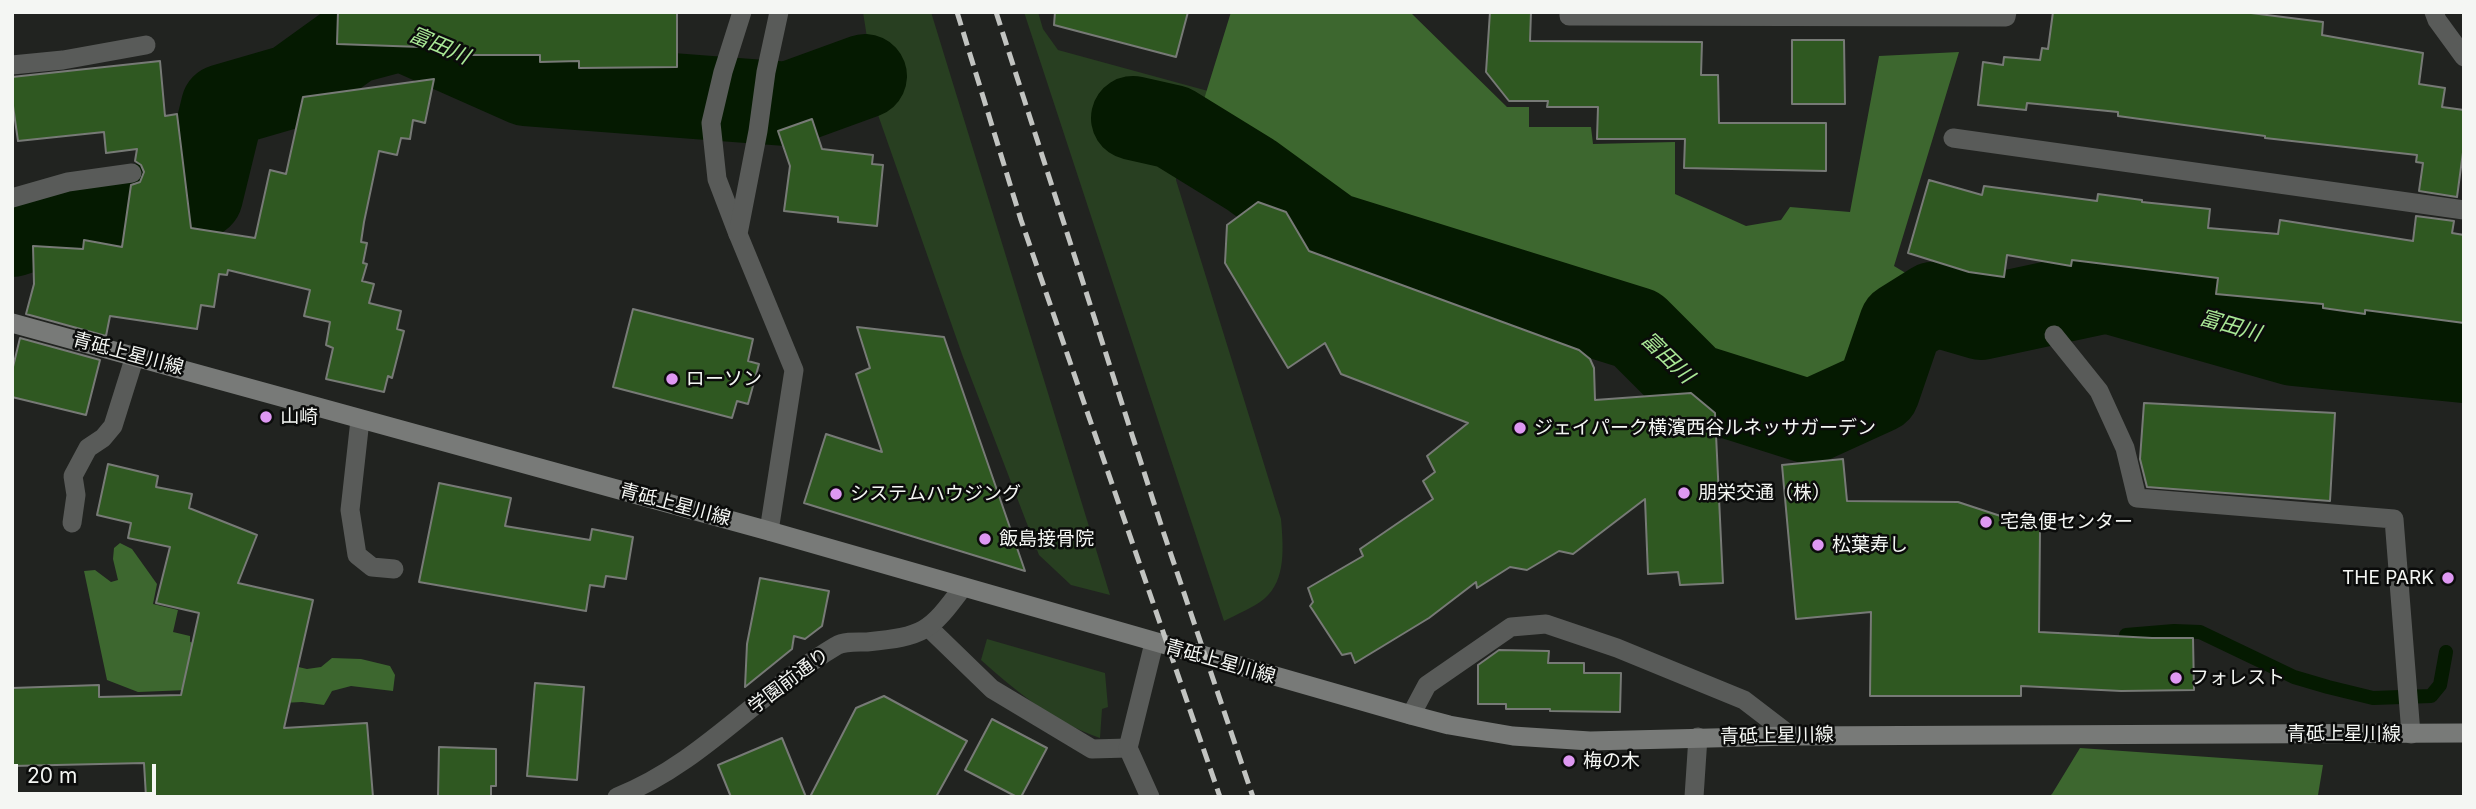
<!DOCTYPE html>
<html>
<head>
<meta charset="utf-8">
<style>
	body { margin:0 }
	#map { position:relative; width:2476px; height:809px; overflow:hidden; background:#212320; font-family:Inter,sans-serif }
	canvas { display:block }
	.frame { position:absolute; inset:0; border:14px solid #f4f6f3; pointer-events:none }
	.scale { position:absolute; left:14px; top:764px; width:142px; height:32px; box-sizing:border-box; border:4px solid #f4f6f3; border-top:0; padding-left:9px; font-size:21px; line-height:24px; white-space:nowrap; color:#f4f6f3; -webkit-text-stroke:5px #0b0c0b; paint-order:stroke }
</style>
</head>
<body>
<div id="map">
<canvas width="2476" height="809"></canvas>
<div class="frame"></div>
<div class="scale">20 m</div>
</div>
<script>
const ctx = document.querySelector('canvas').getContext('2d');
ctx.lineJoin = 'round';
function fillPath(path, color) { ctx.fillStyle = color; ctx.fill(path, 'evenodd'); }
function trace(path, color, width, dash) { ctx.strokeStyle = color; ctx.lineWidth = width; ctx.lineCap = dash ? 'butt' : 'round'; ctx.setLineDash(dash || []); ctx.stroke(path); }
function label(font, color, halo, rows, align = 'center') {
  ctx.font = font + ' Inter,"Noto Sans JP",sans-serif'; ctx.lineWidth = 5; ctx.setLineDash([]); ctx.textBaseline = 'middle'; ctx.strokeStyle = halo; ctx.fillStyle = color; for (const [text, x, y, turn = 0] of rows) {
    ctx.save(); ctx.translate(x, y); ctx.rotate((+turn || 0) * Math.PI / 180); ctx.textAlign = isNaN(turn) ? turn : align; if (halo) ctx.strokeText(text, 0, 0); ctx.fillText(text, 0, 0); ctx.restore();
  }
}
fillPath(new Path2D(`
	M 863,12 L 931,12 L 1110,595 L 1071,585 L 1039,555 L 963,357 L 870,92 L 868,44 Z
	M 1024,12 L 1038,12 L 1043,29 L 1058,50 L 1208,91 L 1201,109 L 1181,110 L 1176,180 L 1281,519 C 1283,545 1287,580 1264,599 C 1253,608 1237,614 1224,621 Z
	M 987,639 L 1105,673 L 1108,707 L 1102,709 L 1100,738 C 1053,722 1017,692 981,660 Z`), '#283f21');
fillPath(new Path2D(`
	M 1231,12 L 1410,12 L 1507,107 L 1529,107 L 1529,127 L 1591,127 L 1593,144 L 1675,142 L 1675,194 L 1746,226 L 1781,220 L 1790,207 L 1850,212 L 1879,56 L 1959,52 L 1894,266 L 1934,290 L 1900,311 L 1877,355 L 1866,384 L 1813,408 L 1699,379 L 1642,324 L 1331,223 L 1274,171 L 1219,138 L 1201,109 Z
	M 120,543 L 132,549 L 157,584 L 153,604 L 178,610 L 173,632 L 190,636 L 190,642 L 307,669 L 321,667 L 332,658 L 361,659 L 390,666 L 395,675 L 393,691 L 351,686 L 332,691 L 324,705 L 302,702 L 241,705 L 212,689 L 138,692 L 107,680 L 84,571 L 95,570 L 111,582 L 118,580 L 113,559 L 114,548 Z
	M 2080,748 L 2323,765 L 2318,795 L 2289,795 L 2288,797 L 2048,797 L 2052,794 Z`), '#3d672f');
trace(new Path2D(`
	M 2126,635 L 2174,631 L 2200,632 L 2294,677 L 2328,687 L 2373,698 L 2431,696 L 2440,685 L 2446,652`), '#051a01', 14);
trace(new Path2D(`
	M 1133,118 L 1173,127 L 1251,175 L 1332,234 L 1637,329 L 1693,385 L 1810,422 L 1878,391 L 1901,324 L 1933,304 L 1981,318 L 2107,291 L 2294,344 L 2464,361
	M 12,235 L 68,217 L 201,196 L 223,106 L 292,86 L 353,42 L 402,29 L 526,84 L 788,104 L 865,76`), '#051a01', 84);
const building = new Path2D(`
	M 338,12 L 677,12 L 677,67 L 579,68 L 579,61 L 540,62 L 540,55 L 450,55 L 449,48 L 337,44 Z
	M 1055,12 L 1188,12 L 1176,57 L 1054,25 Z
	M 1490,12 L 1531,12 L 1530,41 L 1702,42 L 1701,75 L 1718,75 L 1719,123 L 1826,123 L 1826,171 L 1684,168 L 1685,139 L 1597,139 L 1598,107 L 1547,107 L 1548,101 L 1509,101 L 1486,72 Z
	M 2053,12 L 2243,12 L 2323,22 L 2322,35 L 2423,53 L 2419,84 L 2445,88 L 2442,107 L 2464,110 L 2464,145 L 2457,197 L 2419,191 L 2423,163 L 2416,162 L 2417,155 L 2265,138 L 2265,136 L 2118,116 L 2118,112 L 2027,103 L 2026,110 L 1978,105 L 1983,62 L 2003,65 L 2004,57 L 2040,60 L 2042,48 L 2048,49 Z
	M 1792,40 L 1844,40 L 1845,104 L 1792,104 Z
	M 160,61 L 165,116 L 177,114 L 191,228 L 255,238 L 270,170 L 286,174 L 303,97 L 434,79 L 425,123 L 413,120 L 410,139 L 401,138 L 397,155 L 379,151 L 364,222 L 361,242 L 367,243 L 363,263 L 367,264 L 362,281 L 374,284 L 369,303 L 401,311 L 397,329 L 404,331 L 392,378 L 388,376 L 384,392 L 326,379 L 333,348 L 326,345 L 330,322 L 304,316 L 310,290 L 228,270 L 227,275 L 219,274 L 214,307 L 201,305 L 197,329 L 110,316 L 106,336 L 26,314 L 34,284 L 33,246 L 83,249 L 84,240 L 122,247 L 131,185 L 140,182 L 144,172 L 141,165 L 135,161 L 137,149 L 106,153 L 104,132 L 18,141 L 12,99 L 12,77 Z
	M 812,119 L 822,149 L 873,155 L 872,164 L 883,165 L 877,226 L 838,222 L 838,217 L 784,211 L 790,166 L 778,131 Z
	M 1929,180 L 1982,195 L 1984,186 L 2097,201 L 2098,194 L 2142,200 L 2142,202 L 2210,209 L 2208,228 L 2278,234 L 2280,220 L 2413,241 L 2416,216 L 2454,221 L 2452,233 L 2464,235 L 2464,323 L 2365,310 L 2365,314 L 2323,308 L 2323,304 L 2216,294 L 2218,278 L 2072,260 L 2071,266 L 2007,255 L 2004,277 L 1969,272 L 1908,253 Z
	M 1258,202 L 1286,212 L 1309,251 L 1579,350 L 1590,359 L 1594,368 L 1595,400 L 1691,393 L 1715,413 L 1723,583 L 1680,585 L 1678,572 L 1648,574 L 1645,499 L 1573,554 L 1559,551 L 1527,570 L 1510,567 L 1477,588 L 1476,582 L 1429,618 L 1355,663 L 1351,653 L 1342,655 L 1310,606 L 1313,602 L 1308,588 L 1363,556 L 1360,549 L 1433,499 L 1423,481 L 1435,472 L 1427,456 L 1468,423 L 1341,374 L 1325,343 L 1288,368 L 1225,263 L 1227,225 Z
	M 633,309 L 753,339 L 748,361 L 759,364 L 748,404 L 737,401 L 732,418 L 613,387 Z
	M 857,327 L 944,337 L 1025,571 L 804,503 L 826,434 L 882,452 L 856,374 L 870,368 Z
	M 20,338 L 100,360 L 86,415 L 12,397 L 12,371 Z
	M 2144,403 L 2335,413 L 2330,501 L 2147,487 L 2140,459 Z
	M 1843,459 L 1847,501 L 1958,502 L 2040,529 L 2039,632 L 2152,638 L 2193,638 L 2194,690 L 2121,691 L 2021,686 L 2021,696 L 1870,696 L 1871,612 L 1796,619 L 1782,465 Z
	M 108,464 L 158,476 L 156,487 L 192,494 L 189,508 L 257,535 L 238,583 L 313,600 L 284,728 L 367,723 L 373,797 L 146,797 L 144,763 L 12,766 L 12,688 L 99,685 L 99,697 L 181,695 L 199,613 L 156,603 L 170,547 L 128,538 L 131,523 L 97,515 Z
	M 439,483 L 511,498 L 505,526 L 590,540 L 592,529 L 633,537 L 626,579 L 606,576 L 604,587 L 590,585 L 586,611 L 419,582 Z
	M 760,578 L 829,591 L 822,626 L 805,639 L 794,636 L 792,649 L 745,687 L 747,644 Z
	M 1499,650 L 1549,651 L 1548,663 L 1584,663 L 1584,673 L 1621,673 L 1620,712 L 1550,711 L 1550,709 L 1506,709 L 1506,704 L 1478,704 L 1478,665 Z
	M 535,683 L 584,687 L 577,780 L 527,776 Z
	M 884,696 L 967,741 L 936,797 L 810,797 L 856,708 Z
	M 992,719 L 1047,748 L 1021,797 L 1017,797 L 965,770 Z
	M 782,738 L 806,797 L 731,797 L 718,765 Z
	M 439,747 L 496,749 L 496,786 L 491,786 L 491,797 L 438,797 Z`);
fillPath(building, '#2f5821');
trace(building, '#777a76', 2);
trace(new Path2D(`
	M 12,65 L 63,60 L 146,45
	M 738,234 L 717,179 L 711,123 L 723,72 L 742,12
	M 2054,335 L 2099,391 L 2125,448 L 2137,498 L 2394,519 L 2411,734
	M 360,420 L 350,510 L 357,555 L 372,567 L 394,569
	M 72,523 L 76,495 L 73,476 L 88,448 L 103,438 L 113,426 L 135,356
	M 928,627 L 992,689 L 1092,749 L 1128,748
	M 1411,715 L 1427,685 L 1511,627 L 1546,624 L 1617,648 L 1744,700 L 1791,736`), '#595b59', 19);
trace(new Path2D(`
	M 1569,12 L 1569,16 L 2006,17 L 2007,12
	M 2434,12 L 2437,20 L 2464,57
	M 1953,138 L 2464,210
	M 12,198 L 68,182 L 132,173
	M 769,531 L 794,370 L 738,234 L 758,131 L 766,72 L 779,12
	M 617,797 C 701,764 760,691 836,646 C 844,641 858,642 867,642 C 924,636 929,633 963,587
	M 1150,797 L 1128,748 L 1154,643
	M 1694,797 L 1698,737`), '#595b59', 19);
trace(new Path2D(`
	M 12,323 L 769,531 L 1411,715 L 1449,725 L 1513,736 L 1590,741 L 1791,736 L 2464,733`), '#787a78', 19);
trace(new Path2D(`
	M 957,12 L 1021,220 L 1220,797
	M 996,12 L 1162,528 L 1253,797`), '#c2c4c1', 5, [14, 7]);
for (const [x, y, r, color] of [
	[672,379,7,"#de98f2"],
	[266,417,7,"#de98f2"],
	[1520,428,7,"#de98f2"],
	[1684,493,7,"#de98f2"],
	[836,494,7,"#de98f2"],
	[1986,522,7,"#de98f2"],
	[985,539,7,"#de98f2"],
	[1818,545,7,"#de98f2"],
	[2448,578,7,"#de98f2"],
	[2176,678,7,"#de98f2"],
	[1569,761,7,"#de98f2"]
]) { const dot = new Path2D(); dot.arc(x, y, r, 0, 2 * Math.PI); ctx.fillStyle = color; ctx.fill(dot); trace(dot, '#0b0c0b', 2.5); }
label('19px', '#f4f6f3', '#0b0c0b', [
	["青砥上星川線",128,354,15],
	["青砥上星川線",675,505,15],
	["青砥上星川線",1220,662,16],
	["学園前通り",789,681,-37],
	["青砥上星川線",2344,734],
	["青砥上星川線",1777,736,-1]
]);
label('19px', '#f4f6f3', '#0b0c0b', [
	["ローソン",686,379],
	["山崎",280,417],
	["ジェイパーク横濱西谷ルネッサガーデン",1534,428],
	["朋栄交通（株）",1698,493],
	["システムハウジング",850,494],
	["宅急便センター",2000,522],
	["飯島接骨院",999,539],
	["松葉寿し",1832,545],
	["THE PARK",2434,578,"right"],
	["フォレスト",2190,678],
	["梅の木",1583,761]
], 'left');
label('italic 21px', '#a9e896', '#0b0c0b', [
	["富田川",439,46,23],
	["富田川",2230,326,16],
	["富田川",1667,358,44]
]);
</script>
</body>
</html>
